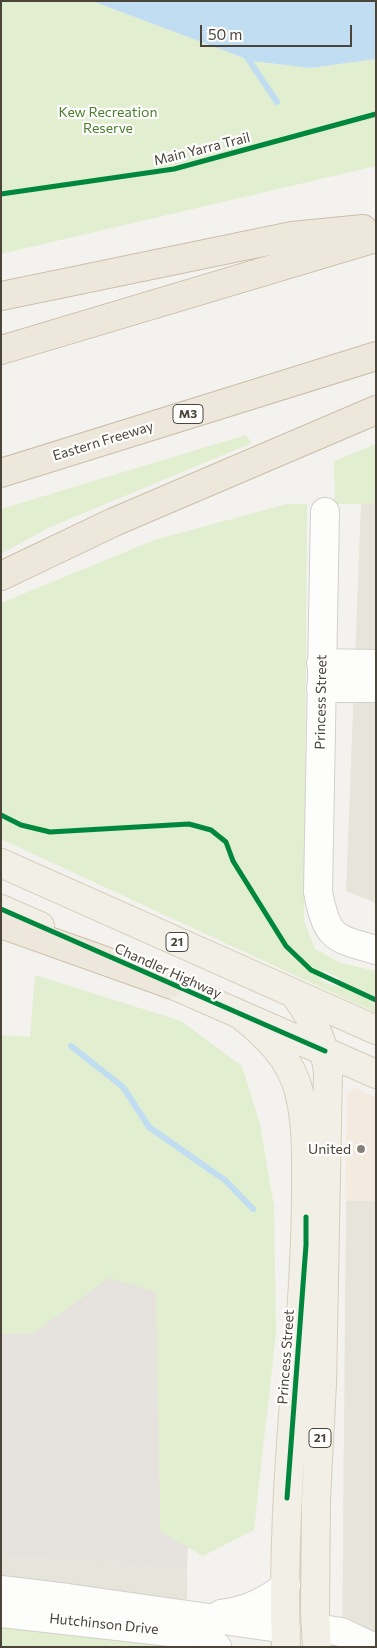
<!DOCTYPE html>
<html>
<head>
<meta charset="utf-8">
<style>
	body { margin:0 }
	#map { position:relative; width:377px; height:1648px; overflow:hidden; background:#f4f2ee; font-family:Commissioner,sans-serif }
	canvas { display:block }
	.frame { position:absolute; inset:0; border:2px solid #4b4439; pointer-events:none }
	.scale { position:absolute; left:200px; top:25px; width:152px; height:22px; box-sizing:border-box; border:2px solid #4b4439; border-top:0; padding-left:6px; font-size:15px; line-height:18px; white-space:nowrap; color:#4b4439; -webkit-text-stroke:4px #fff; paint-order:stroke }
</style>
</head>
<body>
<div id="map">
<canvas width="377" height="1648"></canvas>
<div class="frame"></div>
<div class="scale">50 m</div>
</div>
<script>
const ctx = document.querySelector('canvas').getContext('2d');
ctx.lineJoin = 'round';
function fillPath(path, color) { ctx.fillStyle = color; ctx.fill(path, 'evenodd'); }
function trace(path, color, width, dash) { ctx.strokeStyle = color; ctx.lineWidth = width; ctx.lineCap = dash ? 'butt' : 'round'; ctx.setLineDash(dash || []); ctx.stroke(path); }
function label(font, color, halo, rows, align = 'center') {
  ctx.font = font + ' Commissioner,sans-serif'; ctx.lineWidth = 4.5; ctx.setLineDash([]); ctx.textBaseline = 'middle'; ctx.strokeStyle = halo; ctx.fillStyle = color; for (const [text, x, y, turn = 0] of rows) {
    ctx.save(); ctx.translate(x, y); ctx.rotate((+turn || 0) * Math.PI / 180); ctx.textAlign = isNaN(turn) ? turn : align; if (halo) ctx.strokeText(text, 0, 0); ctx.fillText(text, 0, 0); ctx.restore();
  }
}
fillPath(new Path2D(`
	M 361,504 L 376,504 L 376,903 L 346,891 Z
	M 355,1088 L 376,1098 L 376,1647 L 342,1647 L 347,1093 Z
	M 1,1556 L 187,1569 L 187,1639 L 1,1647 Z`), '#e7e4dc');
fillPath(new Path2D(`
	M 355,1088 L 376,1098 L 376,1201 L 345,1201 L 347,1093 Z`), '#f3ebdf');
fillPath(new Path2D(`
	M 1,1097 L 204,1110 L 187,1569 L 1,1556 Z`), '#e6e2de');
fillPath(new Path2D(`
	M 1,1 L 92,1 L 252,61 L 310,68 L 376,59 L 376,166 L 1,254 Z
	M 246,435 L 252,443 L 48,528 L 1,554 L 1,509 Z
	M 376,444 L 376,504 L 335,504 L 334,461 Z
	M 287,504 L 307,504 L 304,920 L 315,949 L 341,963 L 376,971 L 376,1013 L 1,839 L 1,603 L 154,540 ZM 323,970 L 339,978 L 338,987 L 321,981 Z
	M 35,975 L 181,1021 L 242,1066 L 260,1124 L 274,1206 L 276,1333 L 254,1530 L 203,1556 L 160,1531 L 156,1292 L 109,1278 L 34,1333 L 1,1334 L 1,1035 L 30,1037 Z
	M 1,1619 L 189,1647 L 1,1647 Z`), '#e1eecf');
fillPath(new Path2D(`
	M 92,1 L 376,1 L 376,59 L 310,68 L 252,61 Z`), '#c0ddf1');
trace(new Path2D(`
	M 244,53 L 277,102
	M 71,1046 L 123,1087 L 149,1127 L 226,1181 L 253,1209`), '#c0ddf1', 6);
const minor = new Path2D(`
	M 325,512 L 318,892 C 327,938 333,938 376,950
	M 321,663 L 376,664
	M 321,688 L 376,688
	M 1,1590 L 68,1598 L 286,1629
	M 1,1613 L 188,1634
	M 221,1614 C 246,1611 267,1602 286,1585
	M 316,1628 L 341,1632 L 373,1647
	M 207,1637 L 217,1647`);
const major = new Path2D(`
	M 1,863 L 376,1030
	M 1,909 L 40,926
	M 148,974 L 376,1074
	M 295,995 C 313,1020 324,1041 328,1072 L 322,1384 L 316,1500 L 315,1614 L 317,1647
	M 241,1015 C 267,1036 291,1059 299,1092 C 307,1123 306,1155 306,1186 C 306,1229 304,1272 301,1315 C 292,1425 282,1536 286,1647`);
const highway = new Path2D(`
	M 1,296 L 292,236 L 363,229
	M 1,350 L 376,238
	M 1,473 L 376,356
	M 1,576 L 114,522 L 376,410
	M 1,924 L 170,984`);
trace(minor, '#d2d0cb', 30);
trace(major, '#d6cebb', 30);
trace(highway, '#ccbfa9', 30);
trace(minor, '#fdfdfc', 28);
trace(major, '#f2efe6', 28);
trace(highway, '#ede8db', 28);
trace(new Path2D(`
	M 1,194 L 174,169 L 376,114
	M 1,815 L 21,825 L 50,832 L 189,824 L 211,830 L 226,842 L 233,861 L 286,946 L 311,970 L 376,1000
	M 1,909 L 325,1051
	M 287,1498 L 306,1245 L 306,1217`), '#00873e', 5);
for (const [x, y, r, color] of [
	[361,1149,5,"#868178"]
]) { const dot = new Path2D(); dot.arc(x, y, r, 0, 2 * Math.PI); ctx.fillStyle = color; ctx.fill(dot); trace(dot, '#fff', 2); }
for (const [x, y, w] of [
	[188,414,30],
	[177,942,22],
	[320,1438,22]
]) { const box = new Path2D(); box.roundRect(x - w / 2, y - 9.5, w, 19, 4); ctx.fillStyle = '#fff'; ctx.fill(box); trace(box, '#4b4439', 1); }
label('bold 12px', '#4b4439', null, [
	["M3",188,414],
	["21",177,942],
	["21",320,1438]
]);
label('14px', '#4a7f2a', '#fff', [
	["Kew Recreation",108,112],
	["Reserve",108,128]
]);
label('14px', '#4b4439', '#fff', [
	["Main Yarra Trail",202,149,-14],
	["Eastern Freeway",103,441,-17],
	["Princess Street",321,702,-89],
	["Chandler Highway",168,971,24],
	["Princess Street",286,1357,-86],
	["Hutchinson Drive",104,1624,6]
]);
label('14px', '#4b4439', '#fff', [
	["United",351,1149]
], 'right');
</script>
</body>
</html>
